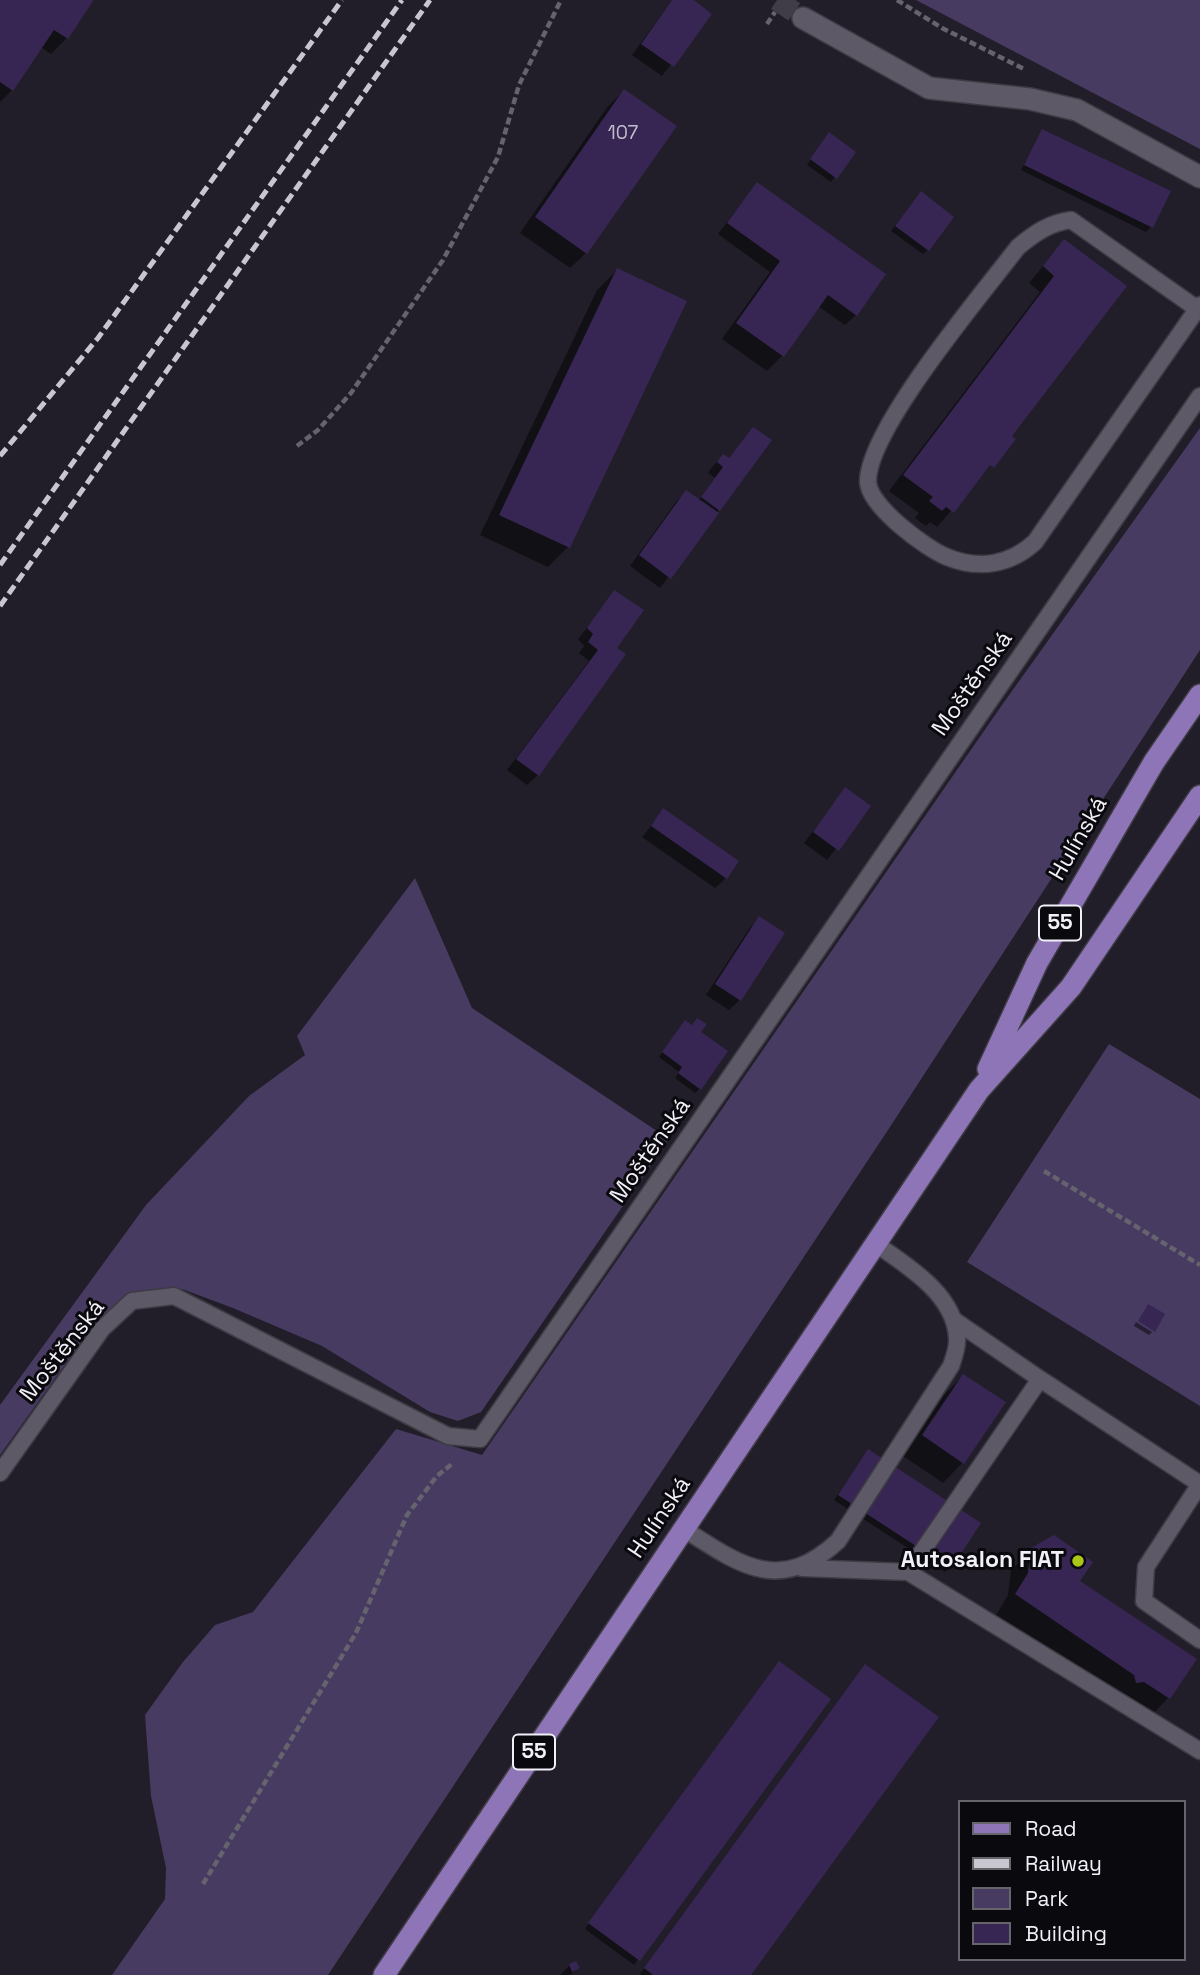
<!DOCTYPE html>
<html>
<head>
<meta charset="utf-8">
<style>
	body { margin:0 }
	#map { position:relative; width:1200px; height:1975px; overflow:hidden; background:#211e29; font-family:"Space Grotesk",sans-serif }
	canvas { display:block }
	.legend { position:absolute; left:958px; top:1800px; width:228px; height:161px; box-sizing:border-box; background:#0a090d; border:2px solid #66656b; margin:0; padding:9px 12px; list-style:none; font-size:21px; color:#f1eff7 }
	.legend li { display:flex; align-items:center; gap:14px; height:35px }
	.legend b { width:35px; border:2px solid #66656b }
</style>
</head>
<body>
<div id="map">
<canvas width="1200" height="1975"></canvas>
<ul class="legend">
<li><b style="height:9px;background:#8d75b7"></b>Road</li>
<li><b style="height:9px;background:#c8c6cf"></b>Railway</li>
<li><b style="height:19px;background:#483b61"></b>Park</li>
<li><b style="height:19px;background:#372653"></b>Building</li>
</ul>
</div>
<script>
const ctx = document.querySelector('canvas').getContext('2d');
ctx.lineJoin = 'round';
function fillPath(path, color) { ctx.fillStyle = color; ctx.fill(path, 'evenodd'); }
function trace(path, color, width, dash) { ctx.strokeStyle = color; ctx.lineWidth = width; ctx.lineCap = dash ? 'butt' : 'round'; ctx.setLineDash(dash || []); ctx.stroke(path); }
function label(font, color, halo, rows, align = 'center') {
  ctx.font = font + ' "Space Grotesk",sans-serif'; ctx.lineWidth = 6; ctx.setLineDash([]); ctx.textBaseline = 'middle'; ctx.strokeStyle = halo; ctx.fillStyle = color; for (const [text, x, y, turn = 0] of rows) {
    ctx.save(); ctx.translate(x, y); ctx.rotate((+turn || 0) * Math.PI / 180); ctx.textAlign = isNaN(turn) ? turn : align; if (halo) ctx.strokeText(text, 0, 0); ctx.fillText(text, 0, 0); ctx.restore();
  }
}
fillPath(new Path2D(`
	M 916,0 L 1200,0 L 1200,149 Z
	M 1200,428 L 1200,650 L 888,1130 L 328,1975 L 112,1975 L 165,1899 L 166,1868 L 151,1796 L 145,1715 L 183,1662 L 215,1625 L 253,1612 L 396,1429 L 482,1455 L 1002,705 Z
	M 415,878 L 472,1008 L 669,1139 L 481,1412 L 458,1421 L 430,1412 L 322,1346 L 233,1308 L 182,1289 L 135,1292 L 89,1331 L 0,1455 L 0,1405 L 146,1205 L 249,1096 L 305,1055 L 297,1036 Z
	M 1109,1044 L 1200,1099 L 1200,1406 L 967,1262 Z`), '#483b61');
fillPath(new Path2D(`
	M 0,0 L 89,0 L 67,38 L 51,54 L 41,47 L 12,90 L 0,102 Z
	M 672,0 L 691,0 L 710,14 L 662,76 L 632,55 Z
	M 624,91 L 586,253 L 570,268 L 520,233 L 608,106 Z
	M 1042,131 L 1151,227 L 1146,232 L 1021,170 Z
	M 825,139 L 835,177 L 831,182 L 807,165 Z
	M 757,184 L 856,315 L 845,325 L 818,306 L 783,355 L 767,371 L 722,339 L 770,272 L 718,234 Z
	M 916,198 L 928,250 L 923,254 L 891,231 Z
	M 1064,241 L 1010,437 L 1013,439 L 937,527 L 930,522 L 926,526 L 915,518 L 919,513 L 889,491 L 1040,292 L 1029,283 Z
	M 617,270 L 685,302 L 568,547 L 548,567 L 480,535 L 597,290 Z
	M 753,429 L 719,510 L 660,588 L 630,566 L 676,502 L 686,492 L 698,501 L 715,478 L 708,473 L 713,466 L 723,456 L 728,459 Z
	M 615,593 L 615,648 L 538,775 L 527,785 L 507,770 L 589,661 L 579,653 L 584,646 L 578,639 Z
	M 845,790 L 868,807 L 827,860 L 804,843 Z
	M 664,810 L 726,878 L 715,888 L 642,837 Z
	M 759,918 L 740,1000 L 729,1010 L 706,995 L 749,929 Z
	M 681,1027 L 691,1027 L 699,1033 L 700,1088 L 695,1093 L 675,1078 L 679,1072 L 659,1057 Z
	M 1136,1322 L 1152,1332 L 1149,1335 L 1134,1326 Z
	M 963,1376 L 963,1462 L 943,1483 L 903,1456 L 943,1396 Z
	M 868,1451 L 949,1568 L 945,1572 L 834,1500 Z
	M 1032,1550 L 1194,1660 L 1168,1698 L 1148,1719 L 996,1615 L 1008,1595 L 1011,1570 Z
	M 774,1668 L 828,1700 L 634,1965 L 585,1929 Z
	M 861,1671 L 749,1975 L 642,1975 L 640,1974 Z
	M 570,1965 L 578,1968 L 570,1975 L 560,1975 Z`), '#0007');
fillPath(new Path2D(`
	M 0,0 L 92,0 L 93,1 L 68,39 L 54,30 L 13,91 L 0,82 Z
	M 672,0 L 694,0 L 712,14 L 674,67 L 641,44 Z
	M 624,89 L 677,126 L 587,254 L 535,217 Z
	M 1042,129 L 1171,191 L 1153,228 L 1024,165 Z
	M 829,132 L 856,152 L 837,179 L 810,159 Z
	M 757,182 L 886,274 L 857,316 L 828,295 L 784,357 L 736,323 L 780,261 L 727,223 Z
	M 921,191 L 954,217 L 929,251 L 895,226 Z
	M 1064,239 L 1127,286 L 1012,436 L 1016,439 L 994,468 L 990,465 L 954,513 L 946,507 L 942,511 L 929,501 L 933,497 L 903,475 L 1054,276 L 1043,266 Z
	M 617,268 L 687,301 L 570,548 L 499,515 Z
	M 753,427 L 772,440 L 720,511 L 701,497 L 723,467 L 717,462 L 723,454 L 729,458 Z
	M 686,490 L 719,513 L 671,579 L 639,555 Z
	M 614,590 L 644,610 L 617,648 L 626,654 L 539,776 L 516,759 L 598,650 L 588,642 L 593,634 L 587,628 Z
	M 845,787 L 871,806 L 839,851 L 813,832 Z
	M 663,808 L 739,861 L 727,879 L 651,826 Z
	M 759,916 L 785,933 L 741,1001 L 715,984 Z
	M 697,1018 L 707,1024 L 701,1032 L 728,1051 L 701,1090 L 678,1073 L 682,1067 L 662,1052 L 685,1020 L 692,1025 Z
	M 1148,1304 L 1165,1314 L 1155,1332 L 1138,1321 Z
	M 963,1374 L 1006,1402 L 964,1464 L 922,1435 Z
	M 868,1449 L 981,1523 L 951,1569 L 838,1495 Z
	M 1054,1535 L 1093,1562 L 1080,1581 L 1197,1659 L 1170,1699 L 1144,1682 L 1136,1683 L 1134,1675 L 1015,1594 L 1028,1573 L 1031,1548 Z
	M 779,1661 L 831,1699 L 640,1961 L 588,1923 Z
	M 865,1664 L 939,1717 L 751,1975 L 653,1975 L 644,1968 Z
	M 576,1961 L 580,1968 L 572,1972 L 569,1964 Z`), '#372653');
trace(new Path2D(`
	M 777,0 L 803,18`), '#403d48', 21, [21, 10]);
const lane = new Path2D(`
	M 1196,308 L 1071,220 C 1049,223 1035,233 1018,247 C 983,293 867,430 868,482 C 869,506 925,548 947,557 C 979,570 1010,565 1035,542 L 1200,305
	M 1040,1379 L 1200,1484
	M 0,1473 L 102,1329 L 132,1301 L 174,1296 L 448,1436 L 480,1439 L 1200,396
	M 1200,1484 L 1146,1567 L 1144,1601 L 1200,1640
	M 684,1529 C 740,1565 780,1595 838,1541 L 951,1366 C 954,1357 958,1347 957,1338 C 955,1295 908,1266 876,1244
	M 802,1568 L 908,1572 L 1040,1379 L 954,1320
	M 908,1572 L 1200,1751`);
const secondary = new Path2D(`
	M 803,18 L 929,88 L 1030,99 L 1077,110 L 1200,177`);
const primary = new Path2D(`
	M 988,1069 L 1037,963 L 1154,762 L 1200,695
	M 384,1975 L 979,1090 L 1071,987 L 1200,796`);
trace(lane, '#3e3b44', 19);
trace(secondary, '#3e3b44', 24);
trace(primary, '#3e3b44', 24);
trace(new Path2D(`
	M 897,0 L 942,28 L 1026,70
	M 767,24 L 775,12
	M 297,446 L 318,430 L 351,393 L 443,260 L 498,157 L 519,85 L 561,0
	M 1044,1171 L 1200,1265
	M 203,1884 L 356,1633 L 407,1515 L 437,1476 L 453,1463`), '#65636d', 4.5, [7, 3.5]);
trace(lane, '#5d5966', 16);
trace(secondary, '#5d5966', 21);
trace(primary, '#8d75b7', 21);
trace(new Path2D(`
	M 0,456 L 98,338 L 342,0
	M 0,565 L 402,0
	M 0,606 L 430,0`), '#c8c6cf', 5, [10, 5]);
for (const [x, y, r, color] of [
	[1078,1561,7,"#abc616"]
]) { const dot = new Path2D(); dot.arc(x, y, r, 0, 2 * Math.PI); ctx.fillStyle = color; ctx.fill(dot); trace(dot, '#0a090d', 2.5); }
label('19px', '#c2bdce', null, [
	["107",623,134]
]);
for (const [x, y, w] of [
	[1060,923,42],
	[534,1752,42]
]) { const box = new Path2D(); box.roundRect(x - w / 2, y - 17.5, w, 35, 5); ctx.fillStyle = '#0a090d'; ctx.fill(box); trace(box, '#f1eff7', 2); }
label('bold 21px', '#f1eff7', null, [
	["55",1060,923],
	["55",534,1752]
]);
label('23px', '#f1eff7', '#0a090d', [
	["Moštěnská",973,684,-55],
	["Hulínská",1079,839,-60],
	["Moštěnská",651,1151,-55],
	["Moštěnská",63,1351,-52],
	["Hulínská",660,1518,-56]
]);
label('bold 23px', '#f1eff7', '#0a090d', [
	["Autosalon FIAT",1064,1561]
], 'right');
</script>
</body>
</html>
